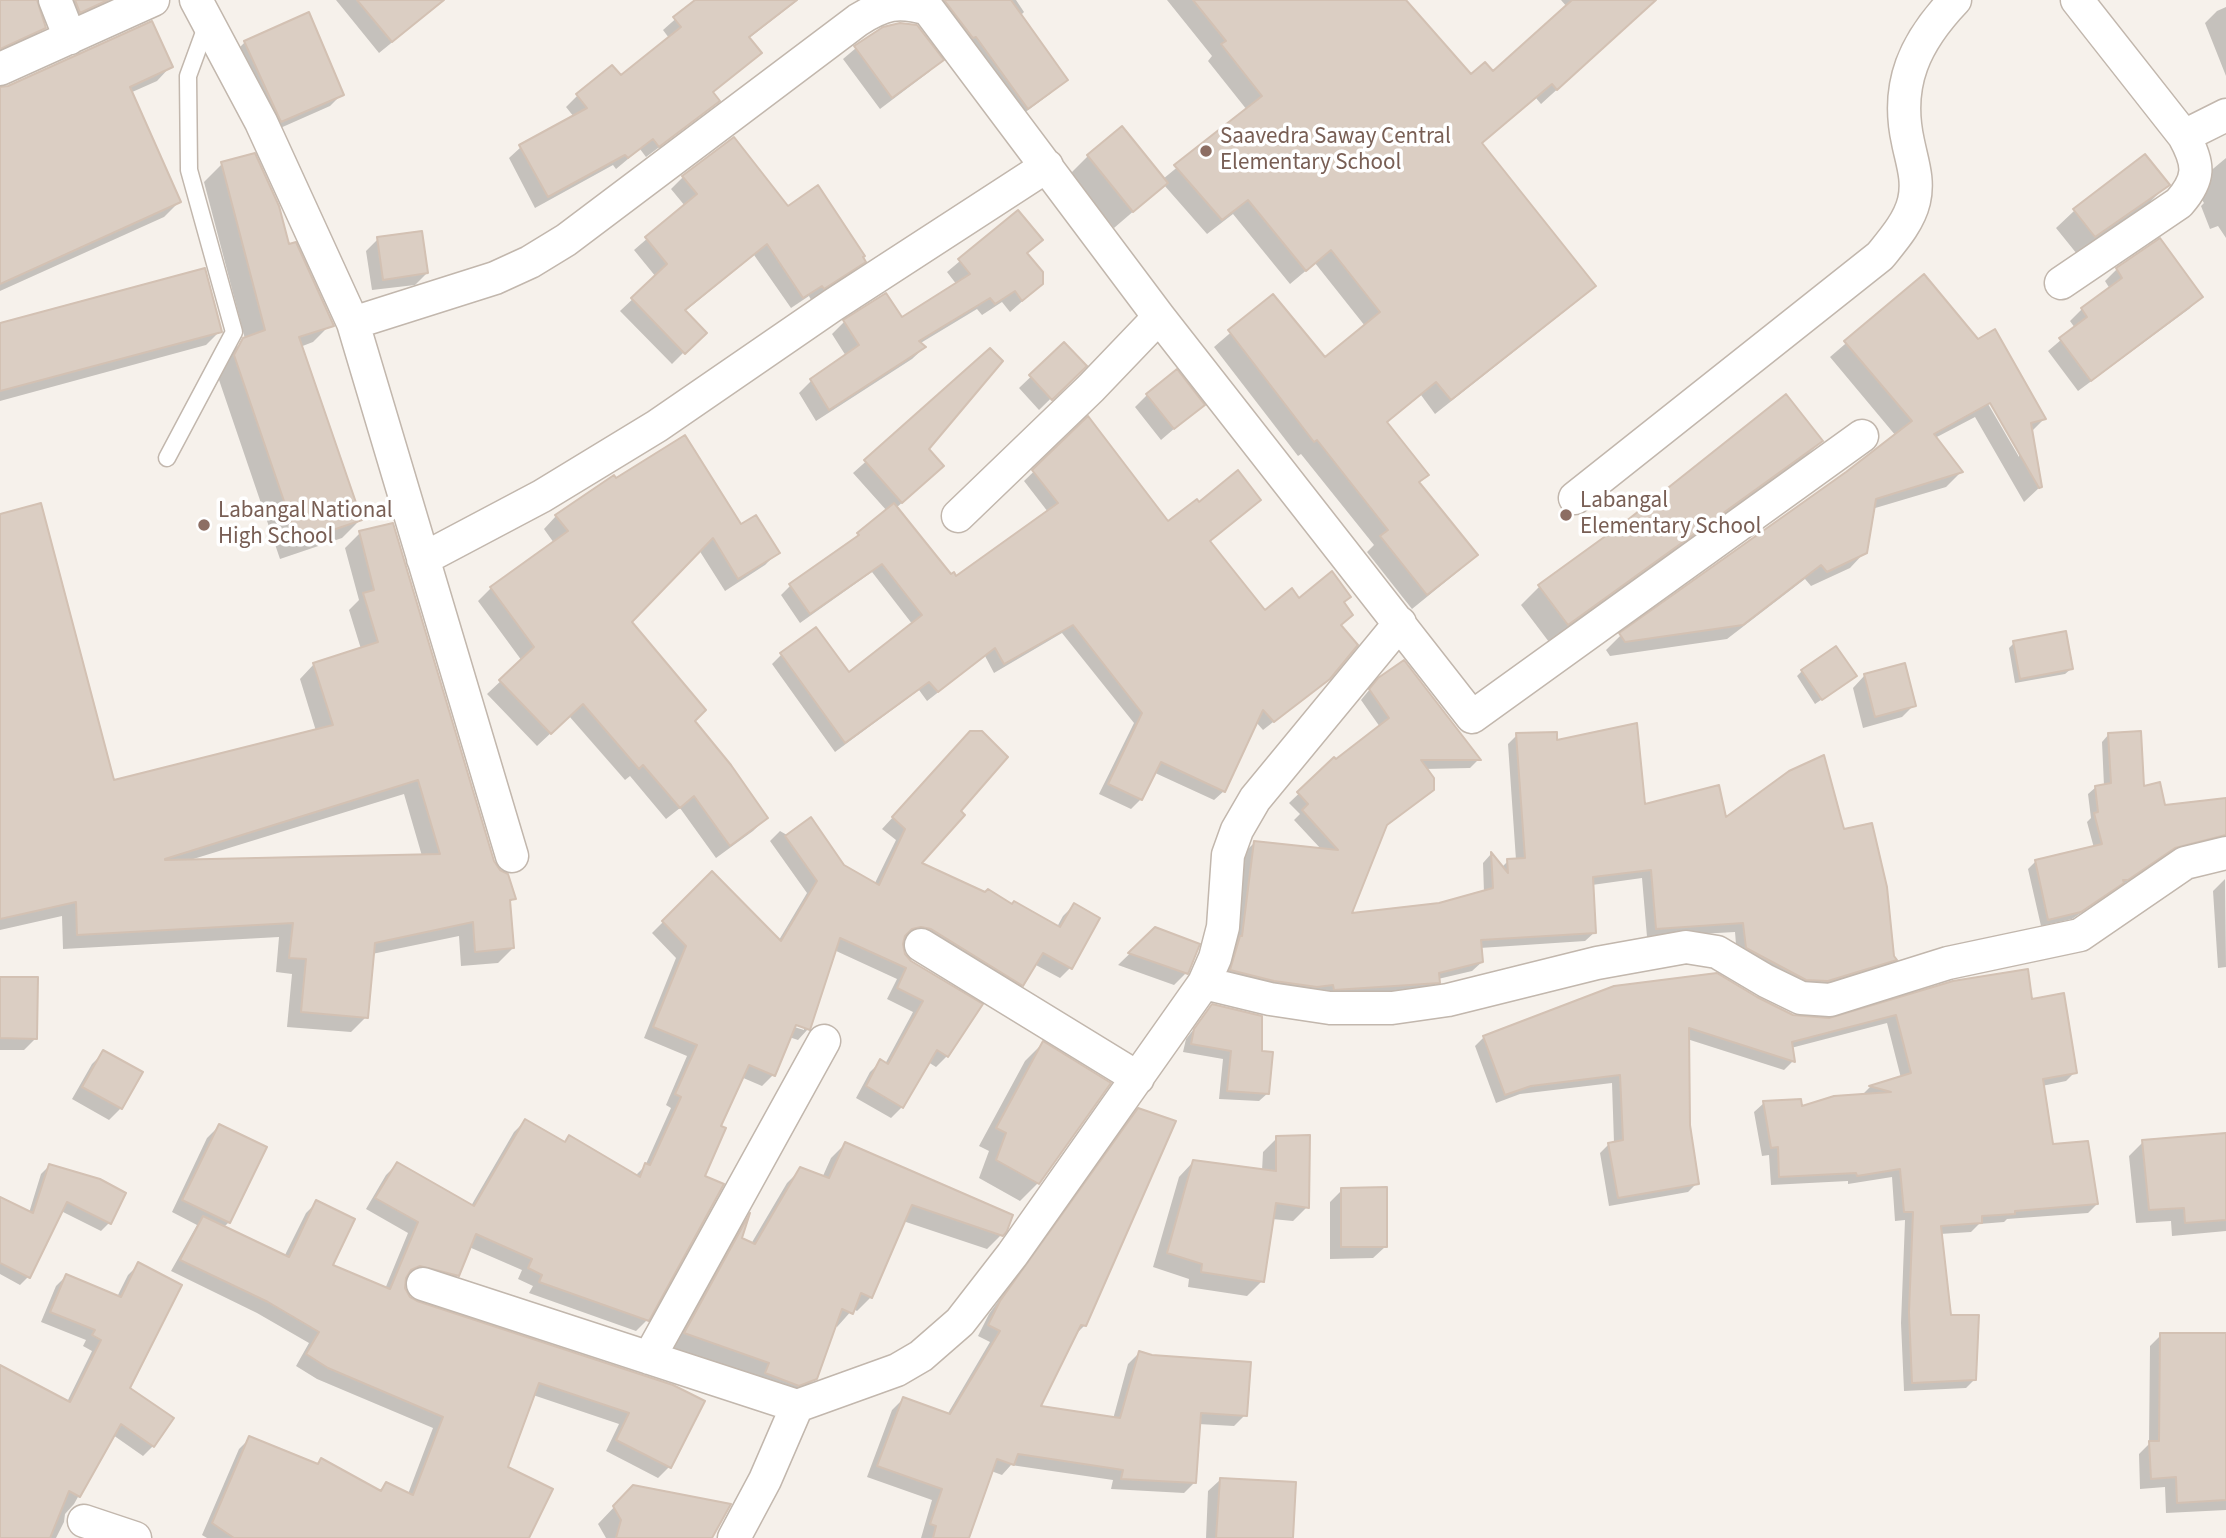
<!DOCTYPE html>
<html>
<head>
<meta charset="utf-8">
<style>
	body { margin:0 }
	canvas { display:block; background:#f6f1eb }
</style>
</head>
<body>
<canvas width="2226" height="1538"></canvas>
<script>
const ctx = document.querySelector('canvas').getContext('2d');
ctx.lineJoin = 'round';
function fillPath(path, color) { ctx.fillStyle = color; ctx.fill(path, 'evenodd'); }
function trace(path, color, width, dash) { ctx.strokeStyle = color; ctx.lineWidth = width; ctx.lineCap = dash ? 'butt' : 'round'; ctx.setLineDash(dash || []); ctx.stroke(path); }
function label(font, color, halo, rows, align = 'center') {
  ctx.font = font + ' "Source Sans 3",sans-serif'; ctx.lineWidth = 7; ctx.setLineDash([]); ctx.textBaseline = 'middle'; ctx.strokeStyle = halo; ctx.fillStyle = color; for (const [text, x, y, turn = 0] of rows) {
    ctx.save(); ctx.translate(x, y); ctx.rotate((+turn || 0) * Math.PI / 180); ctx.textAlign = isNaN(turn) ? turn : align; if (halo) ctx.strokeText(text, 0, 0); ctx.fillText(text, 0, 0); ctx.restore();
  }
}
fillPath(new Path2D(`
	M 0,0 L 36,0 L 44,27 L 29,42 L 0,56 Z
	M 51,0 L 123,0 L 65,26 Z
	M 336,0 L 444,0 L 379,53 Z
	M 697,0 L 798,0 L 748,39 L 759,53 L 712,93 L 718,101 L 706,112 L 646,157 L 640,149 L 616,169 L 613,165 L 535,208 L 509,158 L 521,147 L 574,117 L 566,107 L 578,95 L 620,78 L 669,38 L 663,30 Z
	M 918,0 L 1016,0 L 1024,12 L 1020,16 L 1065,80 L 1050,94 L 1012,122 Z
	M 1167,0 L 1403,0 L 1471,76 L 1492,74 L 1567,7 L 1561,0 L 1656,0 L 1541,104 L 1536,98 L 1481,144 L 1593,285 L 1579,300 L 1435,414 L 1421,395 L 1386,423 L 1418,483 L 1475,555 L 1460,570 L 1412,609 L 1367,552 L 1374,545 L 1301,454 L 1298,456 L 1214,347 L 1272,297 L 1324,359 L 1365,326 L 1315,263 L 1290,284 L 1233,214 L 1207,234 L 1164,185 L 1114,228 L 1070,174 L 1088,156 L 1163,179 L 1247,110 L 1208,61 L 1212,56 Z
	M 2226,7 L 2226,76 L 2205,23 L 2217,11 Z
	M 869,37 L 941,60 L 929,72 L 880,109 L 843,59 Z
	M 245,42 L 342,94 L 330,106 L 269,133 L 233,54 Z
	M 171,66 L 157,81 L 130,93 L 179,202 L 164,217 L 0,291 L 0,89 Z
	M 2226,158 L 2226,238 L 2218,226 L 2210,229 L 2201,206 L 2204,203 L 2200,197 L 2202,178 Z
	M 222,164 L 288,246 L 331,324 L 313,342 L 300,347 L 360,520 L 342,538 L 280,559 L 217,374 L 225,358 L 245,339 L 204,182 Z
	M 683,177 L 788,208 L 864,261 L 852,273 L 811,300 L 809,296 L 791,308 L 754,255 L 684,312 L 704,332 L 672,364 L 620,311 L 656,277 L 634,250 L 685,206 L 671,189 Z
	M 2167,185 L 2149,203 L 2077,254 L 2056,228 L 2074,211 Z
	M 1018,212 L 1041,240 L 1026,254 L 1042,284 L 1010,312 L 1002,302 L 982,315 L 977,309 L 919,344 L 924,348 L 912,359 L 816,421 L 799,393 L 811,381 L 846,356 L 832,334 L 844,322 L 901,320 L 957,285 L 947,272 Z
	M 378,239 L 427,273 L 415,285 L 372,290 L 366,251 Z
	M 2159,241 L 2201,297 L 2189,309 L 2078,391 L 2048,351 L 2075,328 L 2070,321 L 2082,309 L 2110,289 L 2105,281 L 2117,269 Z
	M 1923,277 L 2044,419 L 2031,432 L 2040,487 L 2024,502 L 1975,417 L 1935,438 L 1961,472 L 1946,487 L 1872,509 L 1865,552 L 1850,568 L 1811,586 L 1805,579 L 1727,639 L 1610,656 L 1606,650 L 1621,635 L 1847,474 L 1896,436 L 1830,357 ZM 1987,395 L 2019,450 L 2019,457 L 1984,397 Z
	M 0,324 L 221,330 L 206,345 L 0,401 Z
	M 1064,345 L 1084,366 L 1039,410 L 1019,388 Z
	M 990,351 L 927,449 L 930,478 L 896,508 L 951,576 L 956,578 L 1048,512 L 1024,481 L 1088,419 L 1168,524 L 1208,542 L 1264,612 L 1299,600 L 1342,603 L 1329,678 L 1263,730 L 1256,722 L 1224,791 L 1214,800 L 1153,772 L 1141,799 L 1131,809 L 1099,794 L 1134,723 L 1062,633 L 994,673 L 985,656 L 927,701 L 919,690 L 835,752 L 772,664 L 782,654 L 849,675 L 913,625 L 872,572 L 800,623 L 781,595 L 790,586 L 849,544 L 887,511 L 853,473 Z
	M 1147,395 L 1202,405 L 1161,440 L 1135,407 Z
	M 1821,441 L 1803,459 L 1549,642 L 1521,605 L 1539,587 L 1626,523 Z
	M 0,515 L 112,783 L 316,731 L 300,679 L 314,664 L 361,649 L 349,610 L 359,600 L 345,548 L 360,533 L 493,862 L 514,898 L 509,903 L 513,948 L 498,963 L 461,966 L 459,936 L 372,954 L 366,1017 L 351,1032 L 287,1027 L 292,974 L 276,972 L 279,937 L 63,949 L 62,916 L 0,930 ZM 404,794 L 422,856 L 190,860 Z
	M 556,516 L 740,527 L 778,552 L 765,565 L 725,591 L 699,550 L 629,622 L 693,721 L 766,818 L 753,831 L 716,858 L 680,808 L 666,819 L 630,776 L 625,780 L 569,716 L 537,746 L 487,694 L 522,661 L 478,601 L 491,588 L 554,543 L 544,529 Z
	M 2014,643 L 2071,669 L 2065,674 L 2015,683 L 2009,648 Z
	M 1904,665 L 1914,705 L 1902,717 L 1863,728 L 1853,688 L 1864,676 Z
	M 1802,671 L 1849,681 L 1815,704 L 1797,676 Z
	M 1370,689 L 1478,760 L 1470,768 L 1425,769 L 1433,790 L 1384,828 L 1350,915 L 1439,905 L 1484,893 L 1483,863 L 1491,854 L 1501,868 L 1508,861 L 1516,860 L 1508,744 L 1517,735 L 1555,742 L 1643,806 L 1725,820 L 1842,832 L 1895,960 L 1886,968 L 1817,990 L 1737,957 L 1735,932 L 1647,937 L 1642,878 L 1592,885 L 1595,932 L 1585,941 L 1480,948 L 1482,962 L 1472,971 L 1438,979 L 1438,982 L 1429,991 L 1325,998 L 1222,979 L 1234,944 L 1245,852 L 1254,843 L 1321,849 L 1294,820 L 1300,814 L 1289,803 L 1334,760 L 1336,761 L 1380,727 L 1361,700 Z
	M 2109,734 L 2142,788 L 2163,807 L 2226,800 L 2226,844 L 2214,842 L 2171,852 L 2072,919 L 2041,926 L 2028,869 L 2035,862 L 2094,848 L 2087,822 L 2091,818 L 2088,794 L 2096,787 L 2104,786 L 2102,742 Z
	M 959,745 L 958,811 L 919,864 L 1057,927 L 1063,916 L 1074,905 L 1071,967 L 1060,978 L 1034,964 L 1022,985 L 1011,996 L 909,937 L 902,939 L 904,955 L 947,1056 L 936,1067 L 928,1062 L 902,1107 L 891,1118 L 856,1098 L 870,1072 L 881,1061 L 885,1064 L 913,1012 L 887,999 L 897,979 L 834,950 L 808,1029 L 798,1040 L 789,1037 L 773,1075 L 762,1086 L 741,1077 L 719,1127 L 703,1177 L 647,1320 L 636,1331 L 529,1293 L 533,1286 L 518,1279 L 522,1270 L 469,1247 L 458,1275 L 447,1287 L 408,1276 L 404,1278 L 403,1289 L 409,1298 L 417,1303 L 672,1386 L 669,1467 L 658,1478 L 606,1451 L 619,1424 L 533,1395 L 506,1468 L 527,1538 L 207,1538 L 202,1535 L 239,1449 L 250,1438 L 316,1465 L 321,1460 L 378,1492 L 386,1484 L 408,1494 L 433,1428 L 317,1379 L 296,1366 L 309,1343 L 257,1313 L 171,1271 L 197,1225 L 172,1212 L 207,1138 L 219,1126 L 229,1222 L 223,1228 L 284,1257 L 306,1213 L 317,1202 L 330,1266 L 385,1289 L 408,1233 L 366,1209 L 386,1175 L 397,1164 L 471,1206 L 514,1132 L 525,1121 L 564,1143 L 569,1137 L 635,1176 L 645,1166 L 671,1108 L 666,1105 L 687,1056 L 644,1038 L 676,958 L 652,933 L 712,873 L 779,940 L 807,893 L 770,841 L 780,831 L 874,885 L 896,840 L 882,829 ZM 789,1021 L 804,1026 L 804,1030 L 788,1025 Z
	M 2225,879 L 2226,967 L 2218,968 L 2213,891 Z
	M 1155,929 L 1186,973 L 1174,985 L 1118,965 Z
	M 0,979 L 36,1038 L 24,1050 L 0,1050 Z
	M 2030,1001 L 2075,1072 L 2066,1081 L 2042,1086 L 2052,1146 L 2097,1204 L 2088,1213 L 2007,1219 L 2004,1222 L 1979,1224 L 1971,1232 L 1940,1234 L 1949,1317 L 1975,1379 L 1966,1388 L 1904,1391 L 1901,1323 L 1905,1220 L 1895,1221 L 1892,1177 L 1848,1184 L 1848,1181 L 1771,1185 L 1769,1155 L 1762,1156 L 1754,1112 L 1764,1103 L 1801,1108 L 1861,1096 L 1870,1087 L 1901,1078 L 1887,1023 L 1791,1048 L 1793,1061 L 1784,1070 L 1687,1039 L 1688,1125 L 1697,1183 L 1688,1192 L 1609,1206 L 1600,1153 L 1609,1144 L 1614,1143 L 1612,1083 L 1520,1094 L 1496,1103 L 1475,1046 L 1484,1037 L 1792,1016 L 1829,1020 Z
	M 1212,1006 L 1261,1053 L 1268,1093 L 1259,1101 L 1219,1099 L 1223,1059 L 1183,1052 L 1186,1039 Z
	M 1043,1043 L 1038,1183 L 1020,1201 L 979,1178 L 989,1151 L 979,1146 L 1025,1061 Z
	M 104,1052 L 141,1073 L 121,1108 L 109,1120 L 72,1099 L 92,1064 Z
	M 1139,1110 L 1084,1326 L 1074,1336 L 1039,1408 L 1113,1419 L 1128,1364 L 1139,1353 L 1245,1415 L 1234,1426 L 1198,1424 L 1195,1482 L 1184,1493 L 1111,1489 L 1113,1480 L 1011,1465 L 1002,1475 L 991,1471 L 967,1538 L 921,1538 L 932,1500 L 867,1477 L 892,1410 L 903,1399 L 947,1415 L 990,1342 L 978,1336 L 989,1314 L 1127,1121 Z
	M 2226,1135 L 2226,1231 L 2172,1236 L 2171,1221 L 2136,1223 L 2129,1156 L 2143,1142 Z
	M 1277,1138 L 1307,1207 L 1293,1221 L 1272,1219 L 1262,1281 L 1247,1296 L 1188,1287 L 1189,1279 L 1153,1267 L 1179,1177 L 1193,1162 L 1262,1171 L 1263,1152 Z
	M 845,1144 L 1001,1235 L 987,1249 L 903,1221 L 871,1297 L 857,1311 L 853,1309 L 837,1327 L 834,1325 L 815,1378 L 801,1393 L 671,1347 L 736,1230 L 746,1220 L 739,1239 L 751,1244 L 787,1183 L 801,1169 L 822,1178 L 831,1158 Z
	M 49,1166 L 109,1223 L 101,1231 L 61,1211 L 28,1277 L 20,1285 L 0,1274 L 0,1199 L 29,1213 L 41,1174 Z
	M 1342,1190 L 1385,1247 L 1373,1258 L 1330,1259 L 1330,1202 Z
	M 138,1265 L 128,1388 L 153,1446 L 143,1456 L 113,1435 L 74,1504 L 65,1514 L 64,1522 L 56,1538 L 0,1538 L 0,1367 L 67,1402 L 92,1351 L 83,1346 L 86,1340 L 41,1322 L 56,1286 L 66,1276 L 117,1297 L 128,1275 Z
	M 2161,1335 L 2226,1335 L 2226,1510 L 2166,1513 L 2165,1487 L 2140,1489 L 2139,1454 L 2149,1444 L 2150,1346 Z
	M 1220,1480 L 1291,1538 L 1206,1538 L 1208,1491 Z
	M 617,1504 L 709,1538 L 606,1538 L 598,1524 Z`), '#0003');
const building = new Path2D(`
	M 0,0 L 37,0 L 46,28 L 0,49 Z
	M 75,0 L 108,0 L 80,13 Z
	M 357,0 L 444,0 L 392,42 Z
	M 695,0 L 797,0 L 749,37 L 762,53 L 713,92 L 720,101 L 659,147 L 653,139 L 628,158 L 625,155 L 548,197 L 519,145 L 587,108 L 576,94 L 612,65 L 621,75 L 681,27 L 673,17 Z
	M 944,0 L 1011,0 L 1068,80 L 1028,109 L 976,37 L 973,38 Z
	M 1193,0 L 1406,0 L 1471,74 L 1485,62 L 1493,71 L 1572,0 L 1656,0 L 1557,90 L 1552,84 L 1482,143 L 1596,286 L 1451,400 L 1436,382 L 1387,422 L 1429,475 L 1419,482 L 1478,555 L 1427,595 L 1380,536 L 1388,530 L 1317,440 L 1314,442 L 1228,330 L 1273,294 L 1325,357 L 1380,312 L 1331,250 L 1306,271 L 1248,200 L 1222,220 L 1174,165 L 1262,96 L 1221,44 L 1226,41 Z
	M 309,12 L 344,95 L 281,122 L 244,41 Z
	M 152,21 L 173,67 L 130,87 L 181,202 L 0,284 L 0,87 L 8,86 Z
	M 900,23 L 917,25 L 944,60 L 892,98 L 854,46 L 883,27 Z
	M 1122,126 L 1168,183 L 1133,212 L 1087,155 Z
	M 734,137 L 788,206 L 818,185 L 865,256 L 863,257 L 866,262 L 824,289 L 822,286 L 803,298 L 767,244 L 685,310 L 707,333 L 685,354 L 631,298 L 667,264 L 645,237 L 697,194 L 682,176 Z
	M 255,153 L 279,206 L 289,244 L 296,242 L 334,326 L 299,337 L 362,520 L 298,542 L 234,355 L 243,338 L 265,330 L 221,162 Z
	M 2145,154 L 2170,185 L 2095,237 L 2073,209 Z
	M 1018,210 L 1043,240 L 1027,253 L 1043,272 L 1043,284 L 1022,301 L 1015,291 L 995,304 L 990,298 L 919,341 L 926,347 L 829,410 L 810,379 L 859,345 L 843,320 L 886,293 L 902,317 L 970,274 L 958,259 Z
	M 422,231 L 428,273 L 383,280 L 377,237 Z
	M 2160,238 L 2203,297 L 2091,381 L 2059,338 L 2087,317 L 2081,308 L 2122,278 L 2116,268 Z
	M 205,268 L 222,332 L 0,391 L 0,323 Z
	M 1924,274 L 1978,339 L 1995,329 L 2046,419 L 2031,423 L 2042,487 L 2039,488 L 1990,403 L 1934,434 L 1963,472 L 1876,499 L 1867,553 L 1827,572 L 1821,565 L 1743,625 L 1625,642 L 1619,633 L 1846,472 L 1912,421 L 1844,341 Z
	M 1064,342 L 1087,366 L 1052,400 L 1029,375 Z
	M 990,348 L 1003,361 L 929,449 L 944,466 L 902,503 L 864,460 Z
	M 1177,369 L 1205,405 L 1174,429 L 1146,394 Z
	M 1786,394 L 1823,441 L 1568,625 L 1538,585 L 1625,522 Z
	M 1088,416 L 1168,521 L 1197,499 L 1199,502 L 1238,470 L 1261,500 L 1210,541 L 1265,610 L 1292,588 L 1299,598 L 1332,571 L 1351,597 L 1344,602 L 1353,615 L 1341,625 L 1358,645 L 1330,679 L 1274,722 L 1263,710 L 1225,792 L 1161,762 L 1142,800 L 1108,784 L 1142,713 L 1073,625 L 1004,664 L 995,648 L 938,692 L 929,682 L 845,743 L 780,653 L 816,627 L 849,672 L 922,615 L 882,564 L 810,614 L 789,584 L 859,535 L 857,533 L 894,503 L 951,574 L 954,572 L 956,576 L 1058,503 L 1032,470 Z
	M 685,435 L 741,524 L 756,515 L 780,553 L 738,579 L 713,538 L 632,622 L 706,710 L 695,721 L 731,765 L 768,818 L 730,846 L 694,796 L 680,808 L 643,765 L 639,769 L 583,704 L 551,734 L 499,680 L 534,647 L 490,587 L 568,531 L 555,515 L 614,475 L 616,478 Z
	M 41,503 L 114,780 L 333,725 L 313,663 L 378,642 L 363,593 L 374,590 L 359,531 L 393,523 L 494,861 L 500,870 L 508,874 L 516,899 L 510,900 L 514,948 L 475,952 L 473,922 L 375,943 L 368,1018 L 301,1012 L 306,959 L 289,958 L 293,923 L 77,935 L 76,902 L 0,919 L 0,514 ZM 418,780 L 440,854 L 165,860 L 165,859 Z
	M 2066,631 L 2073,669 L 2020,679 L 2013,641 Z
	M 1836,646 L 1857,676 L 1822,700 L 1801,670 Z
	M 1404,660 L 1481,760 L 1421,760 L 1434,778 L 1434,790 L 1387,825 L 1352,913 L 1439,903 L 1493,888 L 1491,852 L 1508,873 L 1507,859 L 1525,858 L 1516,733 L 1557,732 L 1557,740 L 1637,723 L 1645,804 L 1719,785 L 1726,817 L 1789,771 L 1824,755 L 1844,829 L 1872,823 L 1887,887 L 1894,956 L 1897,960 L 1828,981 L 1806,980 L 1746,948 L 1743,923 L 1656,929 L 1651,870 L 1593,877 L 1596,933 L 1481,940 L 1483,962 L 1439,973 L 1440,983 L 1334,990 L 1333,985 L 1317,987 L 1274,981 L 1230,970 L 1240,936 L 1242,936 L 1254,841 L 1338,850 L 1302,810 L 1308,804 L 1297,792 L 1334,757 L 1336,759 L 1389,718 L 1369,689 L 1378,678 Z
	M 1905,663 L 1916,706 L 1875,717 L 1864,674 Z
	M 970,731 L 982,731 L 1008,757 L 961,811 L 965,815 L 922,863 L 985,892 L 988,889 L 1012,904 L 1014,901 L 1060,927 L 1074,903 L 1100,918 L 1072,969 L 1043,953 L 1023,986 L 931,929 L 921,927 L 912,929 L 905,936 L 903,944 L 905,954 L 911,961 L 983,1004 L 948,1057 L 937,1050 L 903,1108 L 866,1086 L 880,1059 L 888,1064 L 923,1001 L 897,988 L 906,968 L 840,938 L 810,1030 L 796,1025 L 775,1076 L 749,1065 L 721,1126 L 726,1128 L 705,1176 L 724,1184 L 649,1321 L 539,1282 L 542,1275 L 528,1268 L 532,1259 L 476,1234 L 459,1276 L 420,1266 L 411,1270 L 406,1278 L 405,1288 L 410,1297 L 417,1301 L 673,1385 L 705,1401 L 671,1468 L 616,1440 L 629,1413 L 539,1383 L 508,1467 L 553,1489 L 529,1538 L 234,1538 L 212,1523 L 249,1436 L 318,1464 L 321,1458 L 381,1491 L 386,1482 L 413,1495 L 443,1417 L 328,1368 L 306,1354 L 319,1332 L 268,1302 L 180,1260 L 203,1216 L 289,1257 L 316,1200 L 355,1219 L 333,1265 L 390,1289 L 418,1222 L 375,1198 L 397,1162 L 474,1206 L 525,1119 L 565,1142 L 569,1135 L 640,1177 L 645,1163 L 650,1165 L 681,1097 L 675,1094 L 697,1045 L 653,1027 L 686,946 L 662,921 L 712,871 L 781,941 L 817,881 L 785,836 L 811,817 L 844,865 L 879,885 L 905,829 L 892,817 Z
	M 2141,731 L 2144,786 L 2160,782 L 2165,805 L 2226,798 L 2226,835 L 2175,848 L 2128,880 L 2123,880 L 2124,883 L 2081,912 L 2048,920 L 2035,860 L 2102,844 L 2094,813 L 2098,812 L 2095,786 L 2111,783 L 2108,733 Z
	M 1155,927 L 1200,944 L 1188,974 L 1128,953 Z
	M 2028,969 L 2032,999 L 2064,993 L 2077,1073 L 2043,1079 L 2053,1144 L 2088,1141 L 2098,1204 L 2015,1211 L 2015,1214 L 1982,1216 L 1982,1223 L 1941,1226 L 1951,1315 L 1979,1315 L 1976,1380 L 1912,1383 L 1909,1312 L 1913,1212 L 1904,1212 L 1900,1169 L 1857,1176 L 1856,1173 L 1779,1177 L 1778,1147 L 1771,1148 L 1763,1101 L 1801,1099 L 1802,1106 L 1834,1096 L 1891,1092 L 1869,1086 L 1911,1073 L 1896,1015 L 1792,1042 L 1795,1062 L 1689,1028 L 1690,1125 L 1699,1184 L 1618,1198 L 1608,1143 L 1623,1140 L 1620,1075 L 1531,1086 L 1505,1095 L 1483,1036 L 1614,986 L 1717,973 L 1757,997 L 1793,1015 L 1829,1018 L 1953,981 Z
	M 0,977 L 38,977 L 37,1039 L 0,1038 Z
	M 1212,1004 L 1262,1016 L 1262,1051 L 1273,1052 L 1269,1094 L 1227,1091 L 1231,1051 L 1191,1044 L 1194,1029 Z
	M 1043,1041 L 1111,1083 L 1039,1184 L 996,1160 L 1006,1133 L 996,1128 Z
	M 103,1050 L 143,1072 L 122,1109 L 82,1087 Z
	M 1138,1108 L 1176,1121 L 1086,1326 L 1081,1325 L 1041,1406 L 1120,1418 L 1139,1351 L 1152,1355 L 1251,1362 L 1247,1416 L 1201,1413 L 1196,1483 L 1121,1479 L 1123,1470 L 1018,1454 L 1014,1465 L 997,1459 L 969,1538 L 933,1538 L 936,1526 L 930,1524 L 942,1489 L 877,1466 L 903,1397 L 950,1414 L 1000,1331 L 988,1325 L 1000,1301 Z
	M 219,1124 L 267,1147 L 230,1223 L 182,1200 Z
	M 2226,1133 L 2226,1220 L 2185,1223 L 2184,1208 L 2149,1210 L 2142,1140 Z
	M 1310,1135 L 1309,1208 L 1276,1203 L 1264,1282 L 1201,1272 L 1202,1264 L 1167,1253 L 1193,1160 L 1276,1171 L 1276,1136 Z
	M 845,1142 L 1013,1215 L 1007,1231 L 1003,1236 L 912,1205 L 872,1298 L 861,1293 L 853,1314 L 842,1309 L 817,1379 L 799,1386 L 765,1373 L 769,1363 L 684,1333 L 750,1213 L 742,1238 L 755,1244 L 800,1167 L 829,1178 Z
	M 49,1164 L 100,1179 L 126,1193 L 111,1224 L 67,1202 L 30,1278 L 0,1263 L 0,1197 L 33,1213 Z
	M 1387,1187 L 1387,1247 L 1341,1247 L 1341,1188 Z
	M 138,1262 L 182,1285 L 130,1388 L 174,1418 L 154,1447 L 121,1424 L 80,1497 L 69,1491 L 50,1538 L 0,1538 L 0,1365 L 70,1402 L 101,1340 L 92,1335 L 95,1330 L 50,1312 L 66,1274 L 121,1297 Z
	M 2160,1333 L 2226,1333 L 2226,1500 L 2177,1503 L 2176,1477 L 2151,1479 L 2149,1441 L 2159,1441 Z
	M 1220,1478 L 1296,1482 L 1293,1538 L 1216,1538 Z
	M 633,1485 L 731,1504 L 712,1538 L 616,1538 L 621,1520 L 613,1506 Z`);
fillPath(building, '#dbcec3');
trace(building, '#d3c1b3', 2);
const lane = new Path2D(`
	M 167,458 L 234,332 L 189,170 L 188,76 L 207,24`);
const street = new Path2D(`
	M 55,0 L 70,38
	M 196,0 L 261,122 L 353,323 L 512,856
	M 0,69 L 153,0
	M 2184,136 L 2226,115
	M 2061,283 L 2179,203 C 2200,179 2200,165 2184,136 L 2077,0
	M 353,323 L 495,278 L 530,262 L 566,240 L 858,20 C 884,4 897,0 928,9 L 1159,317 L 1472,717 L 1862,436
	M 1575,498 L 1880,256 C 1893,240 1909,222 1914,201 C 1919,180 1912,162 1908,142 C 1895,84 1915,42 1955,0
	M 958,516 L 1091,388 L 1159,317
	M 423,559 L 542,496 L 657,426 L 833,305 L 1047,166
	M 921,945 L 1138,1078
	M 1204,983 L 1270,999 L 1330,1008 L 1392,1008 L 1448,1000 L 1597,963 L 1686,947 L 1717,952 L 1766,981 L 1801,998 L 1830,1000 L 1948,963 L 2080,935 L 2185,863 L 2226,853
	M 423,1284 L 797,1406
	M 649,1358 L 824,1041
	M 84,1521 L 135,1538
	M 734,1538 L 765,1480 L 797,1406 L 897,1370 L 921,1356 L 960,1322 L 1012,1255 L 1204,983 L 1215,958 L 1223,927 L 1228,855 L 1237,830 L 1255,799 L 1400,623`);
trace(lane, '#c2b7ad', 19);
trace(street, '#c2b7ad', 35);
trace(lane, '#fff', 16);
trace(street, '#fff', 32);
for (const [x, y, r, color] of [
	[1206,151,7,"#8d6e63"],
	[1566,515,7,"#8d6e63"],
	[204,525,7,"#8d6e63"]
]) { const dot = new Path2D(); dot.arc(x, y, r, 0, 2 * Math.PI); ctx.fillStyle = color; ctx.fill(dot); trace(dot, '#fff', 2.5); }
label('23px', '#785e54', '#fff', [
	["Saavedra Saway Central",1220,138],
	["Elementary School",1220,164],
	["Labangal",1580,502],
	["Elementary School",1580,528],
	["Labangal National",218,512],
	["High School",218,538]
], 'left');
</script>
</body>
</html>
